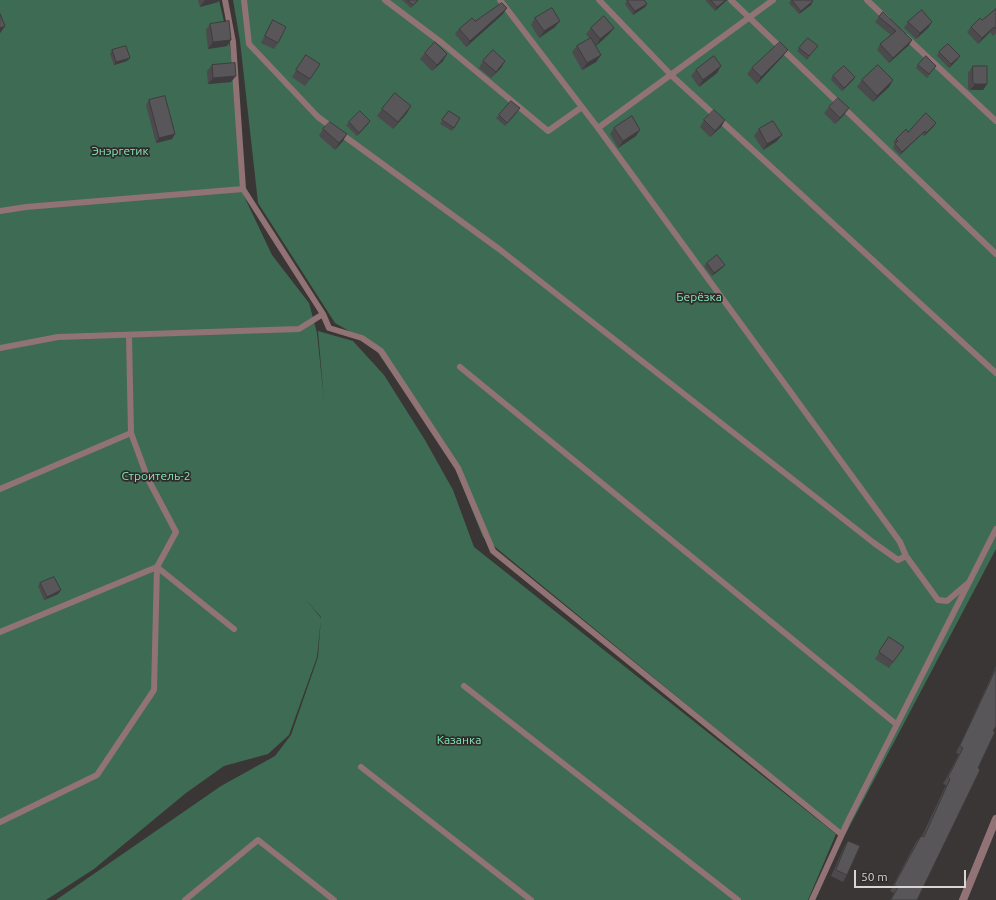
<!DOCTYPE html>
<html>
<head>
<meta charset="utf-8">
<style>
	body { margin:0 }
	#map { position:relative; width:996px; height:900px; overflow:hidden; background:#393635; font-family:Ubuntu,sans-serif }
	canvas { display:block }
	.scale { position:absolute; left:854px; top:870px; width:112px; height:18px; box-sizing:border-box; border:2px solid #d8d6d5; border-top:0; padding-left:5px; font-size:12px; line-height:14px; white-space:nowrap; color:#d8d6d5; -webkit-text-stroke:3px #2f2c2b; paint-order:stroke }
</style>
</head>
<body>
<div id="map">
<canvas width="996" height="900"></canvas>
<div class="scale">50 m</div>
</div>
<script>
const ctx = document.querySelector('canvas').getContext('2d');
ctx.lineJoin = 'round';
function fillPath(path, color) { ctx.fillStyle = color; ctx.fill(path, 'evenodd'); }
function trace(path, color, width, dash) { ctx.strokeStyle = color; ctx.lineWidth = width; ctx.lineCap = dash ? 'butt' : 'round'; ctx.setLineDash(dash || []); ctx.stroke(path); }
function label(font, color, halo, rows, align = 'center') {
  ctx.font = font + ' Ubuntu,sans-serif'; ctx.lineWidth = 3.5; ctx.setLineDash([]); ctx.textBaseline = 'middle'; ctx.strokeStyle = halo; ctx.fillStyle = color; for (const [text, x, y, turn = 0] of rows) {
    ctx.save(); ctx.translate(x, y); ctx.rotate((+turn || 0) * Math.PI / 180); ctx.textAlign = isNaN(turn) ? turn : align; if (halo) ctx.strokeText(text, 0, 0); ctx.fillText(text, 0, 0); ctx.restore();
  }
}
fillPath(new Path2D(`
	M 0,0 L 219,0 L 230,47 L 244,196 L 272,255 L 309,303 L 317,333 L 324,400 L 310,409 L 324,400 L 318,331 L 353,341 L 384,375 L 425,440 L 453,490 L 474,547 L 836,834 L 808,900 L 56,900 L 221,786 L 275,756 L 291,735 L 318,657 L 321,617 L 306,600 L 321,618 L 317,657 L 289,735 L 268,754 L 224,766 L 186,793 L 94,869 L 46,900 L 0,900 Z
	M 233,0 L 996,0 L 996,549 L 845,835 L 483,537 L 453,463 L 372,344 L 335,323 L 258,203 L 240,41 Z`), '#3d6b54');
trace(new Path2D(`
	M 225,0 L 233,42 L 243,189 L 323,314 L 329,328 L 362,338 L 381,351 L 458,468 L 493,551 L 841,834
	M 244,0 L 249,44 L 318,117 L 499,249 L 874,543 L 898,560 L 906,556
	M 385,0 L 442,43 L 548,131 L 582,107
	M 500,0 L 598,128 L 900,542 L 906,556 L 938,600 L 947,601 L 967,584
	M 599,0 L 672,76 L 996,373
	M 731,0 L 996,254
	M 867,0 L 887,19
	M 906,37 L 996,121
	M 598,128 L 773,0
	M 0,211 L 26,207 L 243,189
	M 0,348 L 58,337 L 299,329 L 323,314
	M 460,367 L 896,724
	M 0,489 L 131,433
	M 0,632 L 157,567 L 234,629
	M 464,686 L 738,900
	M 361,767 L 531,900
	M 0,822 L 97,775 L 154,690 L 157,567 L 176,532 L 148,479 L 131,433 L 129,336
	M 185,900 L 258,840 L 334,900
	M 812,900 L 848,821 L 996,529`), '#917375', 6);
trace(new Path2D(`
	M 963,900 L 996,819`), '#917375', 8);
fillPath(new Path2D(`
	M 198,0 L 219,0 L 218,2 L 200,7 Z
	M 402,0 L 419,0 L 411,8 Z
	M 628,0 L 647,4 L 645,7 L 633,15 L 625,4 Z
	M 706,0 L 727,0 L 715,11 L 706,1 Z
	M 791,0 L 812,0 L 811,5 L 799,14 L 789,3 Z
	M 996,9 L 996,33 L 993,36 L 990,32 L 978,44 L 967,32 L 971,27 L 982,20 Z
	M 883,12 L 909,45 L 889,63 L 877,50 L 880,44 L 891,35 L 875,22 Z
	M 503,14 L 466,47 L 455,34 L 459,29 L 475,21 Z
	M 535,18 L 555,27 L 539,38 L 531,25 Z
	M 273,20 L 278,43 L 274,49 L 261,43 L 269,27 Z
	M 908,22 L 932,22 L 928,28 L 916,39 L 904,28 Z
	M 210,24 L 227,46 L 208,49 L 206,30 Z
	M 591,28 L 614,28 L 609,34 L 596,46 L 594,44 L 601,55 L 596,62 L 582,70 L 572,52 L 577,46 L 590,39 L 586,34 Z
	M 799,48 L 815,49 L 807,60 L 797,51 Z
	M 112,50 L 127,61 L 114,65 L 110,54 Z
	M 939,52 L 958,59 L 949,68 L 937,56 Z
	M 425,53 L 443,61 L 432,71 L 420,59 Z
	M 306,55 L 310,79 L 305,86 L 292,77 Z
	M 783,56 L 757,84 L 747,74 L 752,68 Z
	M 483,61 L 505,61 L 501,68 L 491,78 L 479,68 Z
	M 212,65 L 231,82 L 208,84 L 207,71 Z
	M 918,65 L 934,69 L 927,78 L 916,68 Z
	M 973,66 L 987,84 L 983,90 L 970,90 L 968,89 L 968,73 Z
	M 696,70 L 717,73 L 699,87 L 691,76 Z
	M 833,76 L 855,77 L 853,80 L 842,91 L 831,80 Z
	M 862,80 L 889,87 L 873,102 L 857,87 Z
	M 149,100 L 175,134 L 172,139 L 156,143 L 146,105 Z
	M 829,107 L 844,115 L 835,124 L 824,113 Z
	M 382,109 L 407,113 L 393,129 L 377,116 Z
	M 449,111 L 460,118 L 452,131 L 440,124 Z
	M 518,112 L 505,126 L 496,118 L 499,115 Z
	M 704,120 L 725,120 L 721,127 L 710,137 L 700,127 Z
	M 349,122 L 368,124 L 357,136 L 346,125 Z
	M 934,126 L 924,136 L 922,134 L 900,155 L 893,148 L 895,144 L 893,142 L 896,139 L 908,132 Z
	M 614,128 L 636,136 L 618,148 L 610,134 Z
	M 323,129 L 343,141 L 335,150 L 319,136 Z
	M 759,129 L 777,141 L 763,150 L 754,136 Z
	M 707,263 L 725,265 L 722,268 L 712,276 L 704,266 Z
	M 40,583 L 58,594 L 44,600 L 38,586 Z
	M 889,637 L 904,647 L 889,668 L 875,659 Z
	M 996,666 L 996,726 L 978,768 L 917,900 L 890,900 L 894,893 L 890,891 L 916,842 L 921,836 L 922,836 L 946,785 L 943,784 L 959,754 L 956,753 Z
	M 848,841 L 847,875 L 843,882 L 831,876 L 844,847 Z`), '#4c4a4d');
fillPath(new Path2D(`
	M 205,0 L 219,0 L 218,2 L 200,7 Z
	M 726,0 L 727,0 L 715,11 L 717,7 Z
	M 813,1 L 811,5 L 799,14 L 801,11 Z
	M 647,4 L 645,7 L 633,15 L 635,11 Z
	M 507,8 L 503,14 L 466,47 L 470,41 Z
	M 560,21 L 555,27 L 539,38 L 544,31 Z
	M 932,22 L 928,28 L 916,39 L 920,33 Z
	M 5,26 L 1,32 L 0,33 L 0,28 Z
	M 994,27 L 990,32 L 978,44 L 982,38 Z
	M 614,28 L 609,34 L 596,46 L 600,39 Z
	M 231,40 L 227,46 L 208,49 L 213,42 Z
	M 912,40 L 909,45 L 889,63 L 893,58 Z
	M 788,50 L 783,56 L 757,84 L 761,77 Z
	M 447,54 L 443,61 L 432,71 L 437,65 Z
	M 601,55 L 596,62 L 582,70 L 587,63 Z
	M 960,56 L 958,59 L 949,68 L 951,64 Z
	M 130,58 L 127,61 L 114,65 L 116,62 Z
	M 505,61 L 501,68 L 491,78 L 496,72 Z
	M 721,66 L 717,73 L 699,87 L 703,80 Z
	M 236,76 L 231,82 L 208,84 L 213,78 Z
	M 855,77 L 853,80 L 842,91 L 844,88 Z
	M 893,80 L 889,87 L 873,102 L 877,96 Z
	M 975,84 L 987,84 L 983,90 L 970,90 Z
	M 411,106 L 407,113 L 393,129 L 398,122 Z
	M 849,108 L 844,115 L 835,124 L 840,118 Z
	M 725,120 L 721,127 L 710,137 L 715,131 Z
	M 370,121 L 368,124 L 357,136 L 359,133 Z
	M 936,123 L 934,126 L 924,136 L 926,133 Z
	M 640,130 L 636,136 L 618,148 L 623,141 Z
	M 925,131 L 922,134 L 900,155 L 902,152 Z
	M 175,134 L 172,139 L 156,143 L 159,138 Z
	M 347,134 L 343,141 L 335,150 L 339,143 Z
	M 782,135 L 777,141 L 763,150 L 767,144 Z
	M 725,265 L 722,268 L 712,276 L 714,273 Z
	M 61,590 L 58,594 L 44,600 L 47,597 Z`), '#3e3c3e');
const building = new Path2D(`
	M 408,0 L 418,0 L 413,5 Z
	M 627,0 L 644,0 L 647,4 L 635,11 Z
	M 711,0 L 726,0 L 717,7 Z
	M 792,0 L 812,0 L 813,1 L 801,11 Z
	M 502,3 L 507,8 L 470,41 L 459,29 L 472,18 L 475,21 Z
	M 552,8 L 560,21 L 544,31 L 535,18 Z
	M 996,9 L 996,29 L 994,27 L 982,38 L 971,27 L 980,18 L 982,20 Z
	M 922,10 L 932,22 L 920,33 L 908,22 Z
	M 883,12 L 912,40 L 893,58 L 880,44 L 896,31 L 879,17 Z
	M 0,14 L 5,26 L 0,28 Z
	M 604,16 L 614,28 L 600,39 L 591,28 Z
	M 273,20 L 286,27 L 278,43 L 265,36 Z
	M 229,21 L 231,40 L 213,42 L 210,24 Z
	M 591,38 L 601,55 L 587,63 L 577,46 Z
	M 808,38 L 818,46 L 809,56 L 799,48 Z
	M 435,42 L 447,54 L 437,65 L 425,53 Z
	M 780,42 L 788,50 L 761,77 L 752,68 Z
	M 948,44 L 960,56 L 951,64 L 939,52 Z
	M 126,46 L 130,58 L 116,62 L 112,50 Z
	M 493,50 L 505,61 L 496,72 L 483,61 Z
	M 306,55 L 320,64 L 310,79 L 296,70 Z
	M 714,56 L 721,66 L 703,80 L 696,70 Z
	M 926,56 L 936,66 L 929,74 L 918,65 Z
	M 235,63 L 236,76 L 213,78 L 212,65 Z
	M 878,65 L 893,80 L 877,96 L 862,80 Z
	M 844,66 L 855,77 L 844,88 L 833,76 Z
	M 973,66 L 987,66 L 987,84 L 975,84 L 973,82 Z
	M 395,93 L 411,106 L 398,122 L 382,109 Z
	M 165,96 L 175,134 L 159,138 L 149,100 Z
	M 838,98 L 849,108 L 840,118 L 829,107 Z
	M 511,101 L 520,108 L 507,123 L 499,115 Z
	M 714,110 L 725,120 L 715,131 L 704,120 Z
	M 360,111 L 370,121 L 359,133 L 349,122 Z
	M 449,111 L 460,118 L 454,128 L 442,120 Z
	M 926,113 L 936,123 L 926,133 L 925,131 L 902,152 L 895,144 L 898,141 L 896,139 L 906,129 L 908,132 Z
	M 632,116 L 640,130 L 623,141 L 614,128 Z
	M 773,121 L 782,135 L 767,144 L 759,129 Z
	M 330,122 L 347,134 L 339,143 L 323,129 Z
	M 717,255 L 725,265 L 714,273 L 707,263 Z
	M 54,577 L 61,590 L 47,597 L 40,583 Z
	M 889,637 L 904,647 L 893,662 L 879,652 Z
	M 996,669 L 996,726 L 993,731 L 995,732 L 978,768 L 980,770 L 917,900 L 891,900 L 898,887 L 894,885 L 921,836 L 924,837 L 950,779 L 948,777 L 963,748 L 960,746 Z
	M 848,841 L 860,846 L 847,875 L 836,870 Z`);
fillPath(building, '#585659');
trace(building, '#3e3c3e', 1);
label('12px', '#83e5b5', '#2f2c2b', [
	["Энэргетик",120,151],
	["Берёзка",699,297],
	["Строитель-2",156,476],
	["Казанка",459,740]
]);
</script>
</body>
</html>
